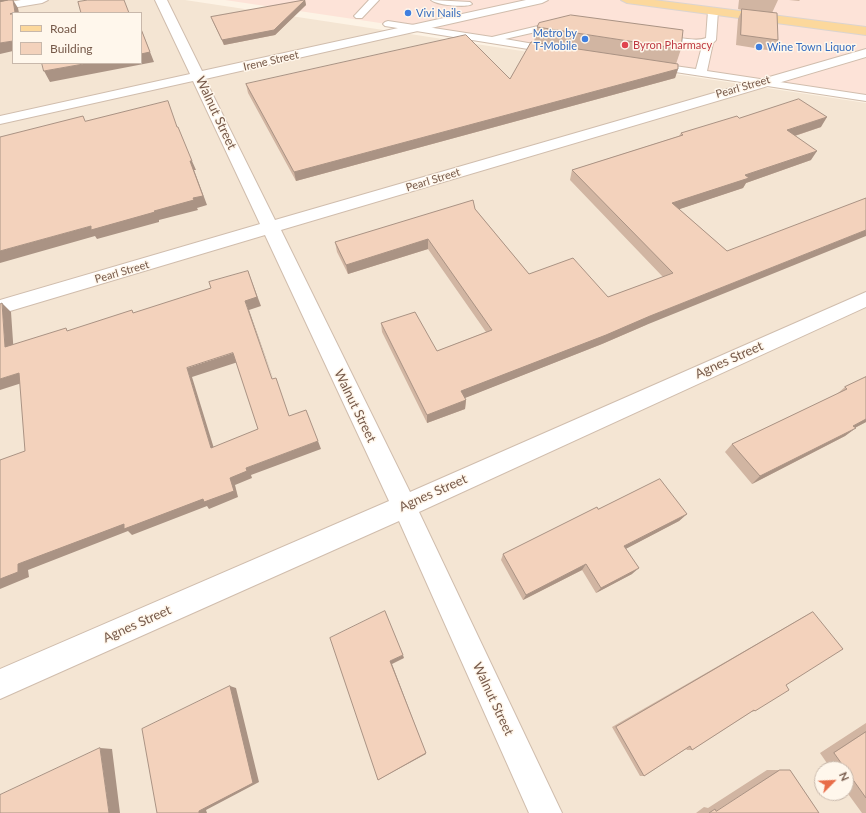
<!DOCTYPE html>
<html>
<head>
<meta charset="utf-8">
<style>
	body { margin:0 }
	#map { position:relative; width:866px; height:813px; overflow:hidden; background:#fdf3e5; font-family:Lato,sans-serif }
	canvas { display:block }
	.legend { position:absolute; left:12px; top:12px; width:130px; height:52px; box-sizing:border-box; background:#fff7ec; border:1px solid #c8b8ab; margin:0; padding:5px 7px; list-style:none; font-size:12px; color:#765949 }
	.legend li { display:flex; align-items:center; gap:8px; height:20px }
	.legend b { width:20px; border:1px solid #c8b8ab }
	.north { position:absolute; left:814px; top:761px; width:40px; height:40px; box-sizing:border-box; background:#fff7ec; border:1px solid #c8b8ab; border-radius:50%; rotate:66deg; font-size:11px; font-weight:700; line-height:16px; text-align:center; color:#765949 }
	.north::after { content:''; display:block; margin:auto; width:14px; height:18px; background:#e86c48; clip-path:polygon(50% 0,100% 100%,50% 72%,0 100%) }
</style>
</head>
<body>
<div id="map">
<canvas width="866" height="813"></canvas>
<ul class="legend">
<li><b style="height:5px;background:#fcd89c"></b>Road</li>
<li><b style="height:11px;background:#f3d2bc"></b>Building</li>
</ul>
<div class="north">N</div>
</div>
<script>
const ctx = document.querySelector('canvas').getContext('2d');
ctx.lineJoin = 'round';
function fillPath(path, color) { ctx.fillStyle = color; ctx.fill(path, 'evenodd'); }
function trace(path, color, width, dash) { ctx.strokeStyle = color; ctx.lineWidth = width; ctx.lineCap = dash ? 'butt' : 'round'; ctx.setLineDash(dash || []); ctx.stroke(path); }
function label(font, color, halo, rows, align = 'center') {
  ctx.font = font + ' Lato,sans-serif'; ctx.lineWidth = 3; ctx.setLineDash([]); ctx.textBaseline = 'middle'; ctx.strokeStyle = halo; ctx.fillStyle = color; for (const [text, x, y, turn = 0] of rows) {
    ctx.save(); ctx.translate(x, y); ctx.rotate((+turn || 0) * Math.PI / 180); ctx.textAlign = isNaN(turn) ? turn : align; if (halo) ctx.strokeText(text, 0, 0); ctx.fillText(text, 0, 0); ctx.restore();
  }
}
fillPath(new Path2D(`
	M 0,0 L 185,0 L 866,103 L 866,813 L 0,813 ZM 13,13 L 141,13 L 141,63 L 13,63 ZM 822,769 L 846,769 L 846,793 L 822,793 Z`), '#f4e5d3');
fillPath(new Path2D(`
	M 225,0 L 866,0 L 866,99 L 414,28 Z`), '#fde3d8');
const service = new Path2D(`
	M 369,0 L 379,0 L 362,18 L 356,18 L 354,16 L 356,14 Z
	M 431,0 L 470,2 L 472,4 C 467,8 436,5 431,0 Z
	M 713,8 L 718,11 L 716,40 L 713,43 L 707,71 L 866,95 L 866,101 L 649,68 L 648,66 L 653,63 L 696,69 L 702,46 L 685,46 L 654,40 L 653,38 C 659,31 693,44 706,38 L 708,11 Z
	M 388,21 L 492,37 L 559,21 L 564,24 L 562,26 L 505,39 L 557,48 L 558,50 L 553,53 L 385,26 L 383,24 L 385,22 Z`);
const minor = new Path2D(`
	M 21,0 L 48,0 L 42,3 L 0,10 L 0,4 Z
	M 155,0 L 167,0 L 202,71 L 526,0 L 548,0 L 542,3 L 205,79 L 275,220 L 866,49 L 866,57 L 281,230 L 410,492 L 866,292 L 866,307 L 419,512 L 562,813 L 529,813 L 399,521 L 0,699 L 0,669 L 389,501 L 265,235 L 0,314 L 0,300 L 260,224 L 193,81 L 0,124 L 0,116 L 190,74 Z`);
const primary = new Path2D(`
	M 621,0 L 654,0 L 866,27 L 866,35 L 627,3 Z`);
trace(service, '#d0bdad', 2);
trace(minor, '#d0bdad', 2);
trace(primary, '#dbd4d0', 2);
fillPath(service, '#fff');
fillPath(minor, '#fff');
fillPath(primary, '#fcd89c');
fillPath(new Path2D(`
	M 305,0 L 306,5 L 275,35 L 224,45 L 213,22 L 211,17 Z
	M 739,0 L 778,0 L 772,13 L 778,40 L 773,51 L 736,45 L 738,19 L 742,10 L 738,9 Z
	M 789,0 L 800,0 L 799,1 Z
	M 537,27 L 681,49 L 676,64 L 678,69 L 675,78 L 296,181 L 248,93 L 246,84 L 510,79 L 534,42 Z
	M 739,118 L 821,127 L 795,136 L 811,160 L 746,183 L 743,188 L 679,209 L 727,251 L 646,325 L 602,344 L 464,398 L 466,400 L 465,409 L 427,423 L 382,332 L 381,323 L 437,351 L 486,332 L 428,249 L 348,274 L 337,252 L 335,242 L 475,209 L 529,274 L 608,297 L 663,277 L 570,180 L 572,170 L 679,136 L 681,133 Z
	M 866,377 L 866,422 L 855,428 L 845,436 L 752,484 L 725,452 L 732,444 L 837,394 L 845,387 Z
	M 598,509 L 687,514 L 679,521 L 625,549 L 632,574 L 596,593 L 582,570 L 523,600 L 501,560 L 503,554 Z
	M 813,612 L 786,685 L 755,711 L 751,712 L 692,750 L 687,750 L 686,749 L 644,776 L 640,776 L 612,727 L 807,615 Z
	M 866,723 L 866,813 L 862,813 L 846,791 L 846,769 L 831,769 L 820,753 Z
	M 767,770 L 790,770 L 819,813 L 696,813 L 704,807 L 708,808 Z`), '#d1b5a2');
fillPath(new Path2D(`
	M 0,0 L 13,0 L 18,8 L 19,13 L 13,13 L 13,19 L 10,14 L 0,3 Z
	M 305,0 L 306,5 L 275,35 L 224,45 L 222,40 Z
	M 141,29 L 154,62 L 50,82 L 44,71 L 89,63 L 141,63 Z
	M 13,41 L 13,51 L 0,54 L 0,43 Z
	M 678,69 L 675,78 L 296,181 L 294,172 Z
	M 827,117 L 821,127 L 782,140 L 787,130 Z
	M 817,151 L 811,160 L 746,183 L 743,188 L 668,213 L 672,203 L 745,175 Z
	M 190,161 L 192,161 L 196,170 L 194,170 L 207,205 L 197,208 L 198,210 L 159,220 L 159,222 L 97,239 L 95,236 L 0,263 L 0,251 L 91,226 L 154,211 L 193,198 Z
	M 866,230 L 866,236 L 646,325 L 602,344 L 460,400 L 461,391 Z
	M 428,239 L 428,249 L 348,274 L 346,265 Z
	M 248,271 L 261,306 L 249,310 L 276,387 L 245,301 Z
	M 2,303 L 11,312 L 14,356 L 5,347 Z
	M 233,353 L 238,362 L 192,377 L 216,455 L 211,448 L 187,368 Z
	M 19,373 L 28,381 L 0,390 L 0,379 Z
	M 466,400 L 465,409 L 427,423 L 427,415 Z
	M 866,419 L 866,422 L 843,434 L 853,426 Z
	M 856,428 L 845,436 L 752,484 L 760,476 Z
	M 318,441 L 321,449 L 251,475 L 252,478 L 235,485 L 238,497 L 209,509 L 207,506 L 132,535 L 128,531 L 28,570 L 29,577 L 0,589 L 0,579 L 18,564 L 230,478 L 246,468 Z
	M 687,514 L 679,521 L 618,553 L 624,546 Z
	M 586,564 L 582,570 L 523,600 L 526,595 Z
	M 639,568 L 632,574 L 596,593 L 601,588 Z
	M 403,655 L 404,658 L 392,664 L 426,754 L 378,780 L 390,661 Z
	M 230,686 L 236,688 L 259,782 L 206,810 L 207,813 L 199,813 L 199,811 Z
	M 100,748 L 112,749 L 120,813 L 109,813 Z`), '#aa9384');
const building = new Path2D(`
	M 9,0 L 13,0 L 15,12 L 10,14 L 13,14 L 13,41 L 0,43 L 0,2 Z
	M 88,0 L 124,0 L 129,13 L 81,13 L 78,2 Z
	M 305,0 L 274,30 L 222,40 L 211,17 Z
	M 742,9 L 777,13 L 778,40 L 741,35 Z
	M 571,15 L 683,30 L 681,49 L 537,27 L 539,23 Z
	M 141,29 L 150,52 L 141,54 Z
	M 466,35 L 510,79 L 531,42 L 678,64 L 678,69 L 294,172 L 246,84 Z
	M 42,63 L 89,63 L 44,71 Z
	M 799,99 L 827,117 L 787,130 L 817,151 L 745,175 L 749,178 L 672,203 L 727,251 L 866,198 L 866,230 L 650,316 L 606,335 L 461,391 L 466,400 L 427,415 L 381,323 L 415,312 L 437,351 L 492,330 L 428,239 L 346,265 L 335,242 L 473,200 L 475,209 L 529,274 L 573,258 L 608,297 L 673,273 L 572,170 L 683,135 L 681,133 L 737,116 L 739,118 Z
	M 168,101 L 177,127 L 178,127 L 192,161 L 190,161 L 203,196 L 193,198 L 194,200 L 154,211 L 155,212 L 91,230 L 91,226 L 0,251 L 0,137 L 83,116 L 85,121 Z
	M 248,271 L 257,297 L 245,301 L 272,379 L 276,378 L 289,416 L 306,410 L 318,441 L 246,468 L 247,471 L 230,478 L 234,491 L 204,502 L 203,499 L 124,529 L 124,524 L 18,564 L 18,572 L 0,579 L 0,460 L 25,451 L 19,373 L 0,379 L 0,304 L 2,303 L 5,347 L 66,328 L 67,331 L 132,310 L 133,313 L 211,288 L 209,282 ZM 233,353 L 258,429 L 211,448 L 187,368 Z
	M 866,377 L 866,419 L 853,426 L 856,428 L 760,476 L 732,444 L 847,389 L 845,387 Z
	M 660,479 L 687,514 L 624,546 L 639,568 L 601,588 L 586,564 L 526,595 L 503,554 L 597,507 L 598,509 Z
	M 385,611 L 403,655 L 390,661 L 426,753 L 378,780 L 330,638 Z
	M 813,612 L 843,649 L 786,685 L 789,690 L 755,711 L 754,710 L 692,750 L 690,746 L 644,776 L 616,727 Z
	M 230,686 L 253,783 L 199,811 L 199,813 L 157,813 L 142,729 Z
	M 866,732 L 866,798 L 834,753 Z
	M 100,748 L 109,813 L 0,813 L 0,795 Z
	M 780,770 L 790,770 L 819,813 L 709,813 L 715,809 L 716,811 Z`);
fillPath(building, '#f3d2bc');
trace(building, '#aa9384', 1);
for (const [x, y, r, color] of [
	[408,13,4,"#3f7fe0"],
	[585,39,4,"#3f7fe0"],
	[625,45,4,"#e0444e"],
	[759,47,4,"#3f7fe0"]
]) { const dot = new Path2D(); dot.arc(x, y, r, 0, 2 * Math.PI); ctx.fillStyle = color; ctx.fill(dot); trace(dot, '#fff7ec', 1.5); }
label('11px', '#366cbe', '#fff7ec', [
	["Vivi Nails",416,13],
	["Metro by",577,33,"right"],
	["T-Mobile",577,46,"right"],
	["Wine Town Liquor",767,47]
], 'left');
label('11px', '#be3a42', '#fff7ec', [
	["Byron Pharmacy",633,45]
], 'left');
label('11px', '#765949', '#fff7ec', [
	["Irene Street",271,61,-13],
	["Pearl Street",743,87,-16],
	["Pearl Street",433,180,-17],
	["Pearl Street",122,272,-16]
]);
label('13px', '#765949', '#fff7ec', [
	["Walnut Street",216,113,65],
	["Agnes Street",729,360,-24],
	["Walnut Street",355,406,64],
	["Agnes Street",433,493,-24],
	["Agnes Street",137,624,-24],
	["Walnut Street",493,699,65]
]);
</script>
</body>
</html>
